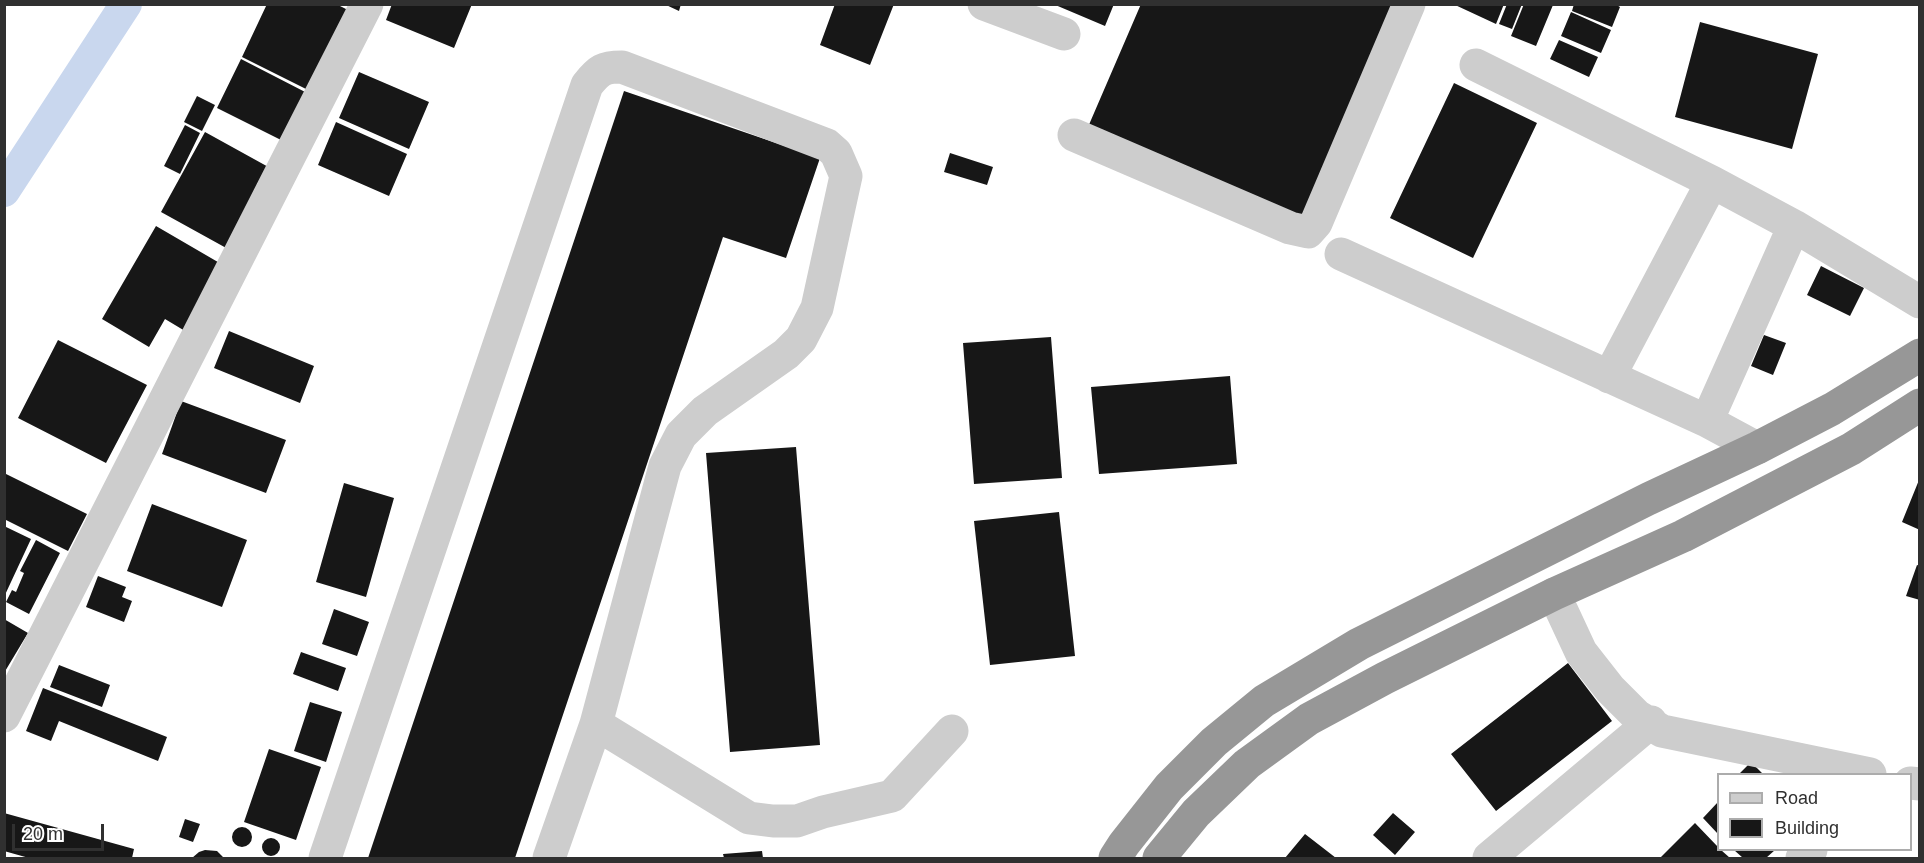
<!DOCTYPE html>
<html>
<head>
<meta charset="utf-8">
<style>
	body { margin:0 }
	#map { position:relative; width:1924px; height:863px; overflow:hidden; background:#fff; font-family:Helvetica,sans-serif }
	canvas { display:block }
	.frame { position:absolute; inset:0; border:6px solid #303030; pointer-events:none }
	.legend { position:absolute; left:1717px; top:773px; width:195px; height:78px; box-sizing:border-box; background:#fff; border:2px solid #acacac; margin:0; padding:8px 10px; list-style:none; font-size:18px; color:#303030 }
	.legend li { display:flex; align-items:center; gap:12px; height:30px }
	.legend b { width:30px; border:2px solid #acacac }
	.scale { position:absolute; left:12px; top:824px; width:92px; height:27px; box-sizing:border-box; border:3px solid #303030; border-top:0; padding-left:8px; font-size:18px; line-height:21px; white-space:nowrap; color:#303030; -webkit-text-stroke:4px #fff; paint-order:stroke }
</style>
</head>
<body>
<div id="map">
<canvas width="1924" height="863"></canvas>
<div class="frame"></div>
<ul class="legend">
<li><b style="height:8px;background:#cdcdcd"></b>Road</li>
<li><b style="height:16px;background:#171717"></b>Building</li>
</ul>
<div class="scale">20 m</div>
</div>
<script>
const ctx = document.querySelector('canvas').getContext('2d');
ctx.lineJoin = 'round';
function trace(path, color, width, dash) { ctx.strokeStyle = color; ctx.lineWidth = width; ctx.lineCap = dash ? 'butt' : 'round'; ctx.setLineDash(dash || []); ctx.stroke(path); }
function fillPath(path, color) { ctx.fillStyle = color; ctx.fill(path, 'evenodd'); }
trace(new Path2D(`
	M 4,191 L 126,4`), '#c9d7ee', 32);
fillPath(new Path2D(`
	M 267,4 L 336,4 L 350,11 L 310,91 L 242,57 Z
	M 392,4 L 472,4 L 454,48 L 386,20 Z
	M 664,4 L 681,4 L 679,11 Z
	M 835,4 L 894,4 L 870,65 L 820,45 Z
	M 1053,4 L 1114,4 L 1105,26 Z
	M 1141,4 L 1401,4 L 1305,224 L 1088,127 Z
	M 1453,4 L 1504,4 L 1496,24 Z
	M 1507,4 L 1522,4 L 1512,29 L 1499,24 Z
	M 1524,4 L 1553,5 L 1536,46 L 1511,36 Z
	M 1574,4 L 1615,4 L 1620,7 L 1612,27 L 1572,11 Z
	M 1571,12 L 1611,30 L 1601,53 L 1561,36 Z
	M 1700,22 L 1818,54 L 1792,149 L 1675,117 Z
	M 1559,40 L 1598,57 L 1589,77 L 1550,59 Z
	M 241,59 L 309,94 L 285,142 L 217,108 Z
	M 359,72 L 429,102 L 409,149 L 339,118 Z
	M 1454,83 L 1537,123 L 1473,258 L 1390,218 Z
	M 624,91 L 820,158 L 786,258 L 723,237 L 515,858 L 368,858 Z
	M 197,96 L 215,105 L 202,131 L 184,122 Z
	M 336,122 L 407,154 L 389,196 L 318,165 Z
	M 185,125 L 200,133 L 180,174 L 164,166 Z
	M 205,132 L 272,169 L 228,249 L 161,212 Z
	M 950,153 L 993,167 L 987,185 L 944,172 Z
	M 156,226 L 223,265 L 185,331 L 165,319 L 149,347 L 102,319 Z
	M 1821,266 L 1864,288 L 1850,316 L 1807,295 Z
	M 229,331 L 314,366 L 300,403 L 214,368 Z
	M 1764,335 L 1786,343 L 1773,375 L 1751,366 Z
	M 1051,337 L 1062,478 L 974,484 L 963,343 Z
	M 58,340 L 147,385 L 106,463 L 18,418 Z
	M 1230,376 L 1237,464 L 1099,474 L 1091,387 Z
	M 181,401 L 286,440 L 266,493 L 162,454 Z
	M 796,447 L 820,745 L 730,752 L 706,453 Z
	M 4,473 L 87,514 L 68,551 L 4,519 Z
	M 1919,480 L 1920,480 L 1920,530 L 1902,522 Z
	M 344,483 L 394,498 L 366,597 L 316,582 Z
	M 152,504 L 247,540 L 222,607 L 127,571 Z
	M 1059,512 L 1075,656 L 990,665 L 974,521 Z
	M 4,526 L 31,539 L 4,597 Z
	M 36,540 L 60,553 L 29,614 L 6,602 L 12,590 L 16,592 L 24,573 L 20,571 Z
	M 1917,565 L 1920,566 L 1920,600 L 1906,596 Z
	M 98,576 L 126,587 L 122,597 L 132,601 L 124,622 L 86,607 Z
	M 334,609 L 369,622 L 357,656 L 322,644 Z
	M 4,619 L 28,633 L 4,673 Z
	M 301,652 L 346,668 L 338,691 L 293,674 Z
	M 1568,663 L 1612,721 L 1496,811 L 1451,754 Z
	M 59,665 L 110,685 L 102,707 L 50,687 Z
	M 43,688 L 167,737 L 158,761 L 59,721 L 51,741 L 26,731 Z
	M 310,702 L 342,712 L 326,762 L 294,751 Z
	M 269,749 L 321,767 L 296,840 L 244,822 Z
	M 1751,762 L 1763,774 L 1739,774 Z
	M 1718,802 L 1718,834 L 1703,818 Z
	M 4,813 L 134,849 L 132,858 L 29,858 L 4,851 Z
	M 1393,813 L 1415,832 L 1395,855 L 1373,835 Z
	M 185,819 L 200,824 L 193,842 L 179,837 Z
	M 1695,823 L 1718,847 L 1718,850 L 1721,850 L 1730,858 L 1663,858 L 1661,857 Z
	M232 837a10 10 0 1 1 20 0a10 10 0 1 1-20 0Z
	M 1305,834 L 1336,858 L 1285,858 Z
	M262 847a9 9 0 1 1 18 0a9 9 0 1 1-18 0Z
	M 205,850 L 217,851 L 224,858 L 192,858 L 199,852 Z
	M 1734,850 L 1775,850 L 1766,858 L 1743,858 Z
	M 762,851 L 763,858 L 724,858 L 723,854 Z`), '#171717');
trace(new Path2D(`
	M 984,4 L 1064,34
	M 1476,65 L 1712,182 L 1794,226 L 1920,302
	M 1074,135 L 1290,228 L 1308,232 L 1316,223 L 1409,4
	M 1341,254 L 1707,421 L 1757,448
	M 1609,377 L 1712,182
	M 1707,421 L 1794,226
	M 1554,594 L 1581,652 L 1610,689 L 1637,716 L 1662,731 L 1870,774
	M 4,716 L 367,4
	M 596,724 L 749,818 L 773,821 L 797,821 L 823,812 L 892,796 L 952,731
	M 1910,783 L 1920,784
	M 325,858 L 587,85 C 599,70 603,67 622,67 L 827,145 L 836,153 L 846,176 L 817,308 L 801,339 L 786,354 L 705,411 L 681,435 L 665,466 L 596,724 L 549,858
	M 1489,858 L 1651,722
	M 1802,858 L 1811,850`), '#cdcdcd', 33);
trace(new Path2D(`
	M 1115,858 L 1124,844 L 1169,787 L 1214,742 L 1264,701 L 1359,644 L 1648,499 L 1757,448 L 1832,409 L 1920,355
	M 1159,858 L 1196,813 L 1247,764 L 1309,719 L 1385,678 L 1554,594 L 1683,536 L 1851,449 L 1920,405`), '#979797', 33);
</script>
</body>
</html>
